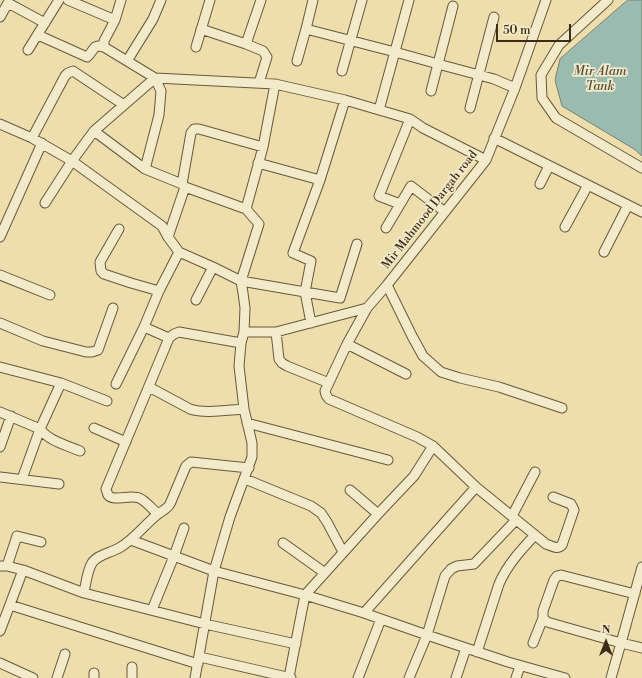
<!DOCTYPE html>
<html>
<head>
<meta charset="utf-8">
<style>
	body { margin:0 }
	#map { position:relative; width:642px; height:678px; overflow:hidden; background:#eddeac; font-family:"Libre Bodoni",serif }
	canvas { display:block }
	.north { position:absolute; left:586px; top:622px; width:40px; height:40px; -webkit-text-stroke:3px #f3eac9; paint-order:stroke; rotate:0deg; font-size:11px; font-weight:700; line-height:16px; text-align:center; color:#3c2b18 }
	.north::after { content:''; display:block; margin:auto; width:14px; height:18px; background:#3c2b18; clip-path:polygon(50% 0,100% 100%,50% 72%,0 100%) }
	.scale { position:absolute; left:496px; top:24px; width:75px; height:18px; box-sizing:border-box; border:2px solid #3c2b18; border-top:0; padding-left:5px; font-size:12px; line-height:14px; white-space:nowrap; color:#3c2b18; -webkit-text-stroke:3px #f3eac9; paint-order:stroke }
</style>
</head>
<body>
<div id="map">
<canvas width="642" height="678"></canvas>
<div class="north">N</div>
<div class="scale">50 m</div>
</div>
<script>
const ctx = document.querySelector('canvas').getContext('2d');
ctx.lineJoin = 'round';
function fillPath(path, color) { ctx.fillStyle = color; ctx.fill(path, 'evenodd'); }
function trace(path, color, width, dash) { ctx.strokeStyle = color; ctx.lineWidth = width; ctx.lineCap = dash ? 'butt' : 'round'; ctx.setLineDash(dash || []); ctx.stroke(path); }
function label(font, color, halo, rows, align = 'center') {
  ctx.font = font + ' "Libre Bodoni",serif'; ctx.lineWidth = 3.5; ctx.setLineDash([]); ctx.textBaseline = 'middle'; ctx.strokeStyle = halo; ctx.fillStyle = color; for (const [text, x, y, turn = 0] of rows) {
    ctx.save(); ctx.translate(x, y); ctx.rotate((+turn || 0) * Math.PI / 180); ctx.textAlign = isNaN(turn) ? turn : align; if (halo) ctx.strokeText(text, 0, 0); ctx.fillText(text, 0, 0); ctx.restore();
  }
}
const water = new Path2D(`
	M 628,0 L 642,0 L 642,156 L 634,149 L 562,106 L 555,80 L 560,59 Z`);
fillPath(water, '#9abbaf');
trace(water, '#748173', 1);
const street = new Path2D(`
	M 68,0 L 115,20
	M 121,0 L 115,20 L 104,41 L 104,47 L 155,78 L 161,91 L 159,115 L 145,169 L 182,184 L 185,187 L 168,237
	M 313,0 L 306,29 L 395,52 L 438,64 L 494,79 L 515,88
	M 546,0 L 515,88 L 486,160 L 387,285 L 367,308 L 347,344 L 325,391 L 326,395 L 329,399 L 417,437 L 433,446 L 476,487 L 546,544 C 552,546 557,550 562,545 L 574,510 L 571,504 L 553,497
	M 608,0 L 559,45 L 541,75 L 542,98 L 556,118 L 642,168
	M 0,17 L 8,3 L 45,23
	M 201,29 L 246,44 L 263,51 L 267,57 L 259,83
	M 38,35 L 87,57 L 89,55 L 95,47 L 98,46 L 104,47
	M 246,44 L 261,0
	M 196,47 L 210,0
	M 28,50 L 59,0
	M 127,61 L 153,19 L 161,0
	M 297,61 L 306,29
	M 342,71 L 362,0
	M 431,91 L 453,6
	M 470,108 L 494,17
	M 379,110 L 409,0
	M 0,124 L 32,138 L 72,161 L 162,226 L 168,237 L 179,252
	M 94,131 L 145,169
	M 32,138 L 65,76 L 68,73 L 73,71 L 124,105
	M 494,138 L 642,212
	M 258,163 L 320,180
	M 182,184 L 191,133 L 194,129 L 199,129 L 263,147
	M 540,184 L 549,166
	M 185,187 L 246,209 L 259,224 L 241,281 L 243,293 L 245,308 L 244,332
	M 45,203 L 72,161 L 94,131 L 155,78 L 275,84 L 345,100 L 410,119 L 423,128 L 486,160
	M 400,204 L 379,196 L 410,119
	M 246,209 L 263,147 L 275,84
	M 565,227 L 588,185
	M 386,228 L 411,186 L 445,212
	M 119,229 L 100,262 L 101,271 L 104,274 L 131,283 L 159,291
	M 0,237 L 42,143
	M 604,252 L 628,205
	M 0,275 L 50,295
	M 387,285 L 412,336 L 423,356 L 441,372 L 460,378 L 499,387 L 562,408
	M 196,300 L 213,267
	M 0,323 L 43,341 L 86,352 L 92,352 L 98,350 L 113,308
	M 311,323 L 305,292 L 311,261 L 293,253 L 320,180 L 345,100
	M 276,332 L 279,359 L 282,363 L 287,366 L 329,383
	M 169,338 L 144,327 L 159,291 L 179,252 L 213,267 L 241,281 L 340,298 L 357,244
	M 347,344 L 406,374
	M 0,367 L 61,383 L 107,401
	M 61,383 L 40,429 C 49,441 66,445 80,451
	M 116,384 L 144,327
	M 149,387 L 190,409 C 205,414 227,410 244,409
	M 0,412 L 40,429 L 22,479
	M 247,423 L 388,460
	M 94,428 L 126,442
	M 0,447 L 11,416
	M 0,477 L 59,484
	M 245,479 L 311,506 L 321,513 L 327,522 L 343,552
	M 350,490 L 378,514
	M 158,514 C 153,510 145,500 139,498 C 131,494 113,502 108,495 C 107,493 107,491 106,489 L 169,338 L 174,334 L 179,332 L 241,343
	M 512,516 L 535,472
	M 131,540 L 214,571 L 305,595 L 364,613 L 427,635 L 508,662 L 565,678
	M 283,543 L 325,573
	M 0,566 L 7,566 L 23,570 L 84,593 L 205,624 L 296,644
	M 7,566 L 17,536 L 41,542
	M 642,567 L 621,643 L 642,648
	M 84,593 C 86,583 87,571 92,563 C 97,555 110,553 119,548 C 134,540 144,525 158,514 C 162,511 167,509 170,504 L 186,466 L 191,462 L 249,468
	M 10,605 L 198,664
	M 152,610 L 174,556 L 184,528
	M 364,613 L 476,487
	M 0,631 L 23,570
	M 533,643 L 543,618
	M 477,652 L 499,584 C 507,565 521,550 535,535
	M 200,657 L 291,678
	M 0,663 L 33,678
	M 132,667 L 132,678
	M 289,677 L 305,595 L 378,514 L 414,476 L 433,446
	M 57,678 L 65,654
	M 94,678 L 94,673
	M 195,678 L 214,571 L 230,517 L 252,457 L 252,443 L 244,409 L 239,366 L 241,343 L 244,332 L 276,332 L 367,308
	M 358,678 L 381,619
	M 409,678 L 427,635 L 445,576 L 451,569 L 457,566 L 474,564 L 516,520
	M 456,678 L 466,648
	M 516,678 L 520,666
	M 611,678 L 621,643 L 547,622 L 543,618 L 543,611 L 554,580 L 557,576 L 561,575 L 635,594`);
trace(street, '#68583d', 11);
trace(street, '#f3eac9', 9);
label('12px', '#3c2b18', '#f3eac9', [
	["Mir Mahmood Dargah road",430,210,-52]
]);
label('italic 13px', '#544f3e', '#f3eac9', [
	["Mir Alam",600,72],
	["Tank",600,87]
]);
</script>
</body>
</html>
